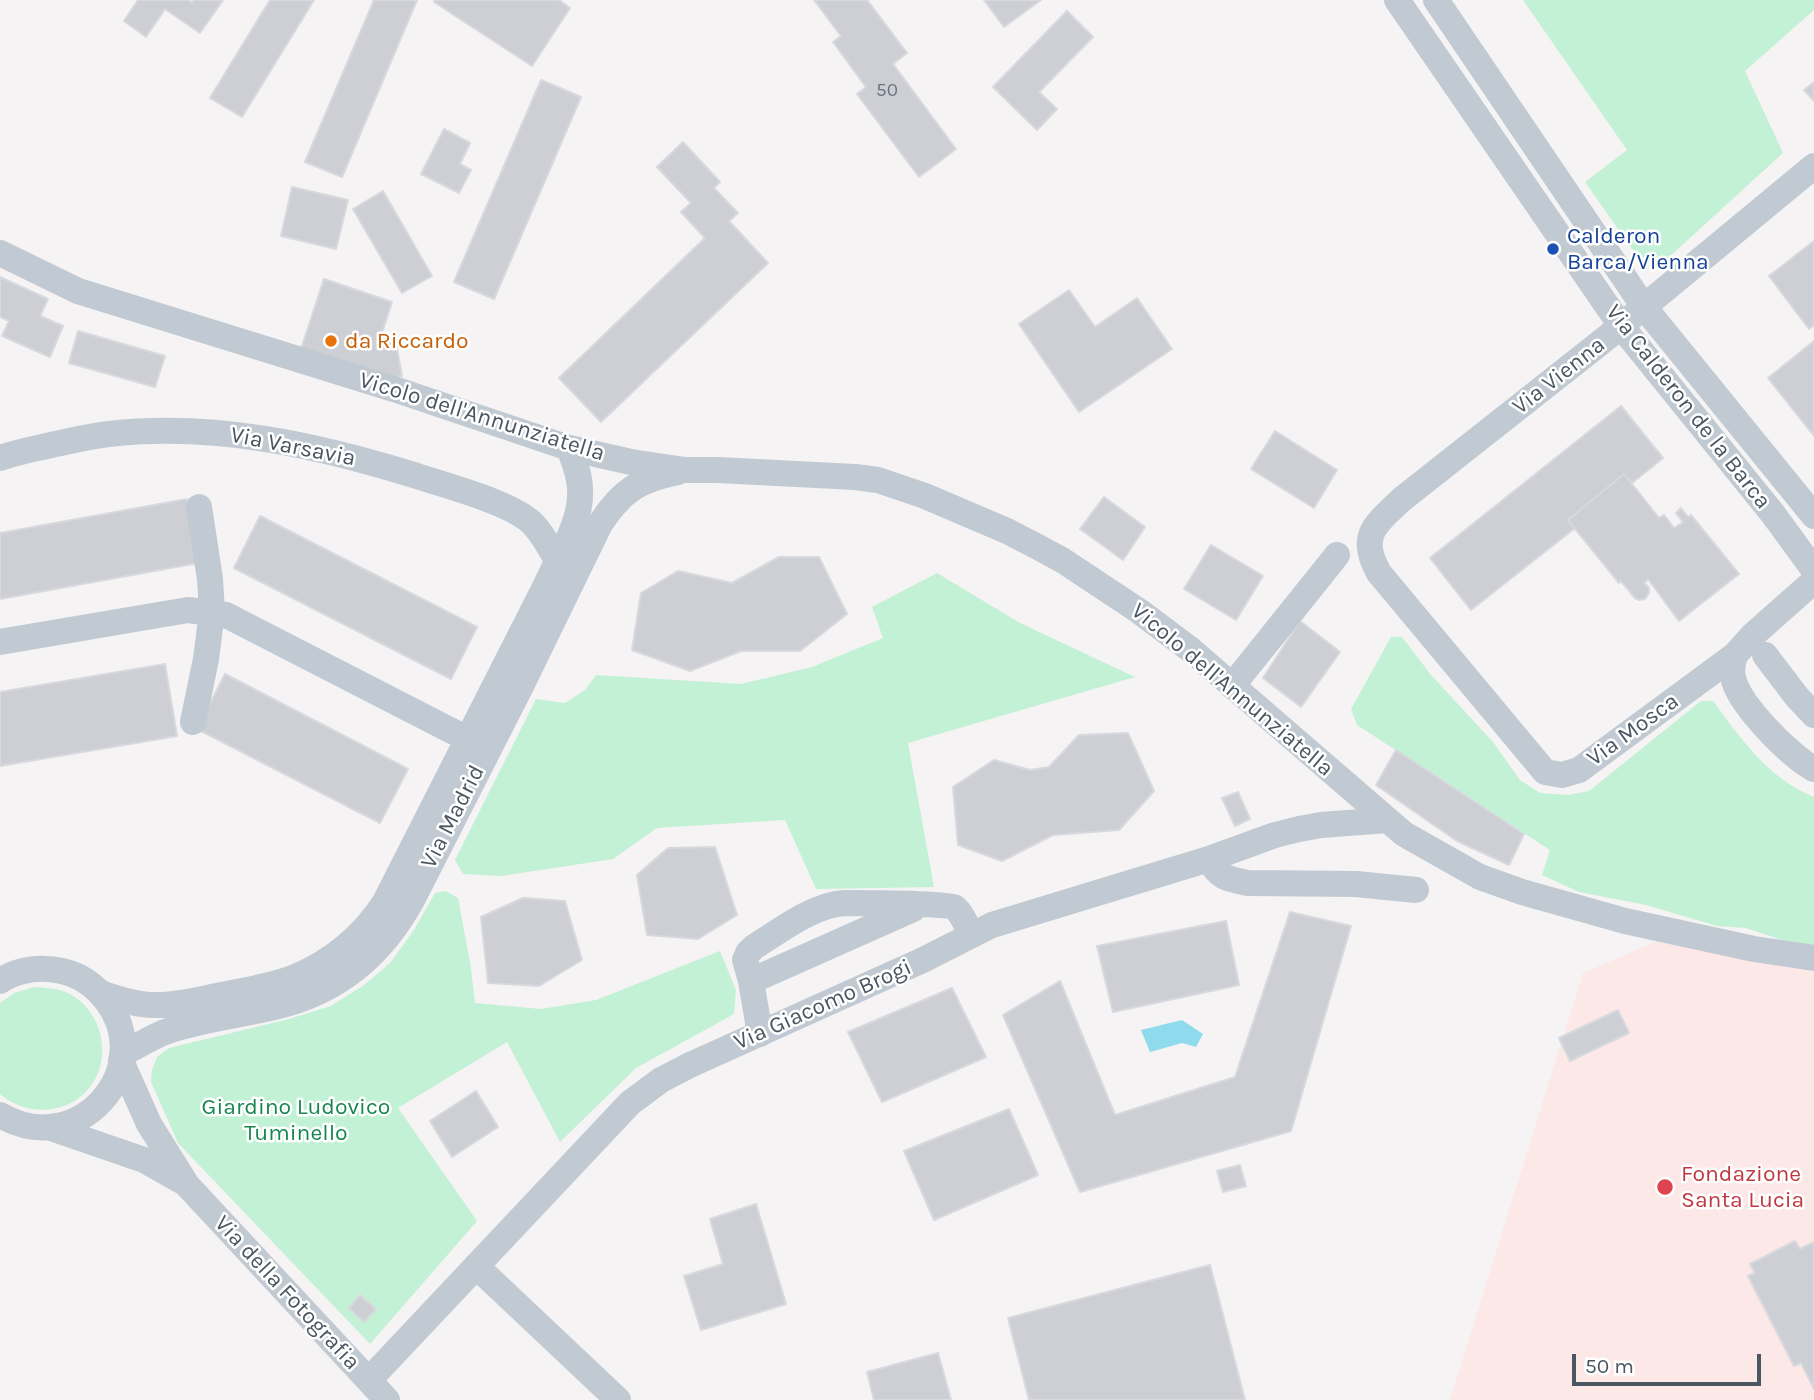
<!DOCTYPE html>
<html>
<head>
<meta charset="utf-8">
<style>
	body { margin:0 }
	#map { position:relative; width:1814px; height:1400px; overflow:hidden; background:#f5f3f3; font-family:Karla,sans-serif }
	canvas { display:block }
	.scale { position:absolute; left:1572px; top:1354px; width:189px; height:32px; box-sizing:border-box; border:4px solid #4a5661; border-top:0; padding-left:9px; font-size:21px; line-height:24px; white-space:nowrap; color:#4a5661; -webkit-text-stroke:5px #fff; paint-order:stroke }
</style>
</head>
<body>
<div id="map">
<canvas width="1814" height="1400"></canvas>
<div class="scale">50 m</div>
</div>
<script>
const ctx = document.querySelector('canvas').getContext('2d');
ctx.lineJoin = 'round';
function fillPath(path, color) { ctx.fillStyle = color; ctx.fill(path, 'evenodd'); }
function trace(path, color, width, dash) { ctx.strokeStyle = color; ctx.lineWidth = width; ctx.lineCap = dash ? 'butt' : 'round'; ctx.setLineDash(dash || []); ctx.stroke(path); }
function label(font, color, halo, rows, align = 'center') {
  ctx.font = font + ' Karla,sans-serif'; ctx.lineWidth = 5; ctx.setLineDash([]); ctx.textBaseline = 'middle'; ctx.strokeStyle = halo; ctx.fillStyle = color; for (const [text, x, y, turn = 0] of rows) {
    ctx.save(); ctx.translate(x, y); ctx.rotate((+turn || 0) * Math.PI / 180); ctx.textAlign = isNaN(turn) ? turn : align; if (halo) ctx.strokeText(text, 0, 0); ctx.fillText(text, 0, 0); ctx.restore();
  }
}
fillPath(new Path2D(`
	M 1667,937 L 1814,966 L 1814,1400 L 1450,1400 L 1583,973 Z`), '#fce8e6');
fillPath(new Path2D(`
	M 1523,0 L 1814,0 L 1814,10 L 1745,71 L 1783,153 L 1668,258 L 1648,261 L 1632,249 L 1585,182 L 1627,150 Z
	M 937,573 L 1020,623 L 1135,677 L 908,743 L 934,887 L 816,889 L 785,820 L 657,828 L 613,859 L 501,876 L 463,874 L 455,860 L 536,699 L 565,703 L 585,690 L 596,675 L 741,684 L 812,667 L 883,638 L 872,607 Z
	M 1391,637 L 1402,637 L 1431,675 L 1493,742 L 1520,780 L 1540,793 L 1568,795 L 1589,791 L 1701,701 L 1713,701 C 1742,740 1768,778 1814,797 L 1814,946 L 1788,942 L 1746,928 L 1717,926 L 1646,905 L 1579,892 L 1542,875 L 1550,850 L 1357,725 L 1351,709 Z
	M 446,891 L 458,898 L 471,968 L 475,1003 L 541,1009 L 596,1000 L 720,951 L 736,990 L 734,1014 L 636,1068 L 560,1142 L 507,1042 L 398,1108 L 477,1221 L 370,1344 L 178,1143 L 151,1082 L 152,1070 L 157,1057 L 169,1048 L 289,1019 L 331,1006 L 364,985 L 390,963 L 414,930 L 435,893 Z
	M 34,987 C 48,988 62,988 75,997 C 103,1016 112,1059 90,1087 C 69,1115 26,1117 0,1094 L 0,1003 L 14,993 Z`), '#c3f1d5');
fillPath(new Path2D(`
	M 1182,1020 L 1203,1034 L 1196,1047 L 1182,1043 L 1150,1052 L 1141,1030 Z`), '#90daee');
const building = new Path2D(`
	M 138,0 L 189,0 L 192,3 L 194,0 L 223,0 L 200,33 L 165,9 L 146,37 L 124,21 Z
	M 270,0 L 314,0 L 242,117 L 210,98 Z
	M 374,0 L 417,0 L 342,177 L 305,162 Z
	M 435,0 L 559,0 L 570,8 L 532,66 L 434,2 Z
	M 814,0 L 867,0 L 907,53 L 893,64 L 956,149 L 919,177 L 857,94 L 866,87 L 833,42 L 841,36 Z
	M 984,0 L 1041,0 L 1004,27 Z
	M 1067,11 L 1093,37 L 1039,92 L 1057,109 L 1037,130 L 993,87 Z
	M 541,80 L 581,97 L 494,299 L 454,282 Z
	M 1814,82 L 1814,101 L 1804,90 Z
	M 444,129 L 470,143 L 460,164 L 471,170 L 459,193 L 421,174 Z
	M 683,142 L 720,182 L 714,188 L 738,213 L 729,221 L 768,263 L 601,422 L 559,378 L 705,238 L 681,212 L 691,203 L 657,167 Z
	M 292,187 L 348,200 L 336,249 L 281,236 Z
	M 383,191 L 432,276 L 402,293 L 353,209 Z
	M 1814,241 L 1814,325 L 1809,329 L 1769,276 Z
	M 0,277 L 48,299 L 40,316 L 63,326 L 50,357 L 2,336 L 9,321 L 0,317 Z
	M 324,279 L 392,302 L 382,333 L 395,338 L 402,376 L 388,379 L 301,349 Z
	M 1069,290 L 1095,327 L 1137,298 L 1172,349 L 1079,412 L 1019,324 Z
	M 78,331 L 165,356 L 155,387 L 69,363 Z
	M 1814,341 L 1814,436 L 1768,378 Z
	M 1621,406 L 1663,458 L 1632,483 L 1624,474 L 1568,520 L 1575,528 L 1471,610 L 1430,558 Z
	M 1275,431 L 1337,470 L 1314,508 L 1251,469 Z
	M 1624,474 L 1659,518 L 1664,515 L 1674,528 L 1683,522 L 1676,513 L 1681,508 L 1688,517 L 1691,515 L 1739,574 L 1679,621 L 1648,579 L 1644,583 L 1649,588 L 1649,593 L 1645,599 L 1639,600 L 1635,598 L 1620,580 L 1619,583 L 1568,520 Z
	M 1104,497 L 1145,527 L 1123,560 L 1080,529 Z
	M 187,499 L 198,563 L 0,599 L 0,533 Z
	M 260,516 L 477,627 L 451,679 L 234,568 Z
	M 1211,545 L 1263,576 L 1236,620 L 1184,589 Z
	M 779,557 L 819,557 L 847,614 L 800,651 L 741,651 L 690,671 L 632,650 L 641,593 L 678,571 L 732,583 Z
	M 1300,621 L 1340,652 L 1301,707 L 1263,678 Z
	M 165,664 L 177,736 L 0,766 L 0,692 Z
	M 225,674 L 408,769 L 380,823 L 197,729 Z
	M 1128,733 L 1154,791 L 1119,830 L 1053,835 L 1002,861 L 958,845 L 953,787 L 994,760 L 1030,770 L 1049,767 L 1079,735 Z
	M 1396,750 L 1524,834 L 1509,865 L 1457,841 L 1376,785 Z
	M 1238,792 L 1250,819 L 1235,826 L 1222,798 Z
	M 715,847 L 737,915 L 698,939 L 647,935 L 637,875 L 668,848 Z
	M 523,898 L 565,901 L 582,960 L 539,986 L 488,983 L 481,917 Z
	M 1290,912 L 1351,926 L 1291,1131 L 1080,1192 L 1003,1015 L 1060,981 L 1115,1115 L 1235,1077 Z
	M 1226,921 L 1239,985 L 1113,1012 L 1097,946 Z
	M 952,988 L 986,1057 L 882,1102 L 848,1032 Z
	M 1618,1010 L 1629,1033 L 1570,1061 L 1559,1038 Z
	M 476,1091 L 498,1127 L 452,1157 L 430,1121 Z
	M 1009,1109 L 1038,1175 L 934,1220 L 904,1151 Z
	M 1240,1165 L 1246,1186 L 1223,1192 L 1217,1171 Z
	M 756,1204 L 786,1304 L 701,1330 L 684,1276 L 723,1264 L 710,1219 Z
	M 1795,1241 L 1800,1249 L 1814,1242 L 1814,1389 L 1801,1363 L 1794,1366 L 1748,1276 L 1755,1273 L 1750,1264 Z
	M 1210,1265 L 1245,1400 L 1029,1400 L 1008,1318 Z
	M 360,1295 L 376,1309 L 364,1322 L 349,1308 Z
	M 938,1353 L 951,1400 L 874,1400 L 867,1372 Z`);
fillPath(building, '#cdcfd5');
trace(building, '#d7d9de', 2);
trace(new Path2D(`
	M 1397,0 L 1621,326 L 1773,514 L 1814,570
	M 1436,0 L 1644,307 L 1814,516
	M 1814,166 L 1605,339 L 1401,500 C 1375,525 1358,536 1379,573 L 1545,772 L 1562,775 L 1579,770 L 1735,655 L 1753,635 L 1814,581
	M 0,253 L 78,291 L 394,389 L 569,448 L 631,462 L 685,470 L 718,470 L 855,477 L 878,480 L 925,496 L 1007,531 L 1036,546 L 1062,560 L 1139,611 L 1191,650 L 1404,834 L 1480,877 L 1522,892 L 1625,921 L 1754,949 L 1814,958
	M 0,458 C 17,452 34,449 51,445 C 71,441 89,436 109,434 C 214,422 317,445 417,476 C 446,486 514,503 534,525 C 543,535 550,548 557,560
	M 0,642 L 188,610 L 226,615 L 483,747
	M 1735,655 C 1733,662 1731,670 1733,677 C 1738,704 1790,756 1814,769
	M 1765,655 L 1797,697 L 1814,715
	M 1232,686 L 1337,555
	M 193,722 L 206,659 L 212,612 L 210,579 L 199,507
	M 1209,859 C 1218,878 1228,879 1248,883 L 1356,884 L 1416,890
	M 0,981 C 18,969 41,966 62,971 C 80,975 95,986 106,1000 C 159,1069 77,1161 0,1115
	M 751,981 L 913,909
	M 100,993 C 117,998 135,1005 153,1005 C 176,1006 200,999 222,995 C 246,990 272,986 295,977 C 332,962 364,935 385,902 L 545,587 C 558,557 582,523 580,490 C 580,475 574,461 569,448
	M 760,1034 L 751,981 L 745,960 L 748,953 L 754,947 C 780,931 813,905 844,903 C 858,903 948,903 954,907 C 962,913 967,926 971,935
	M 122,1054 C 136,1047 150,1038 165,1032 C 204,1018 247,1015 286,1004 C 343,988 384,951 412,900 L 521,686 L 600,524 C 622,490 639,480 678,472
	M 121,1061 L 149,1124 L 187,1185 L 387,1400
	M 51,1128 L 144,1160 L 183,1182
	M 476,1266 L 618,1400
	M 369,1380 L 630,1103 L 661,1080 L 690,1065 L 923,960 L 992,925 L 1209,859 L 1275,835 L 1299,829 L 1321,825 L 1388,820`), '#c1cad2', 26);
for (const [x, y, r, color] of [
	[1553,249,7,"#1a4fb4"],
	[331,341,7,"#e8710a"],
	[1665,1187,9,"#e0444e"]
]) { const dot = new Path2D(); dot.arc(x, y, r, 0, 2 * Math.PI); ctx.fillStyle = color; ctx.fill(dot); trace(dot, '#fff', 2.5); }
label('19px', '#6b747e', null, [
	["50",887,91]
]);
label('23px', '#164399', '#fff', [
	["Calderon",1567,236],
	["Barca/Vienna",1567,262]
], 'left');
label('23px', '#c56008', '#fff', [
	["da Riccardo",345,341]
], 'left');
label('23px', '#4a5661', '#fff', [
	["Via Vienna",1559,376,-38],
	["Via Calderon de la Barca",1688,407,52],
	["Vicolo dell'Annunziatella",482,417,17],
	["Via Varsavia",293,447,11],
	["Vicolo dell'Annunziatella",1232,690,40],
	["Via Mosca",1633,730,-36],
	["Via Madrid",453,817,-63],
	["Via Giacomo Brogi",823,1005,-24],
	["Via della Fotografia",287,1293,47]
]);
label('23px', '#17864f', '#fff', [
	["Giardino Ludovico",296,1107],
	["Tuminello",296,1133]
]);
label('23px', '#be3a42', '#fff', [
	["Fondazione",1681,1174],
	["Santa Lucia",1681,1200]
], 'left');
</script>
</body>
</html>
